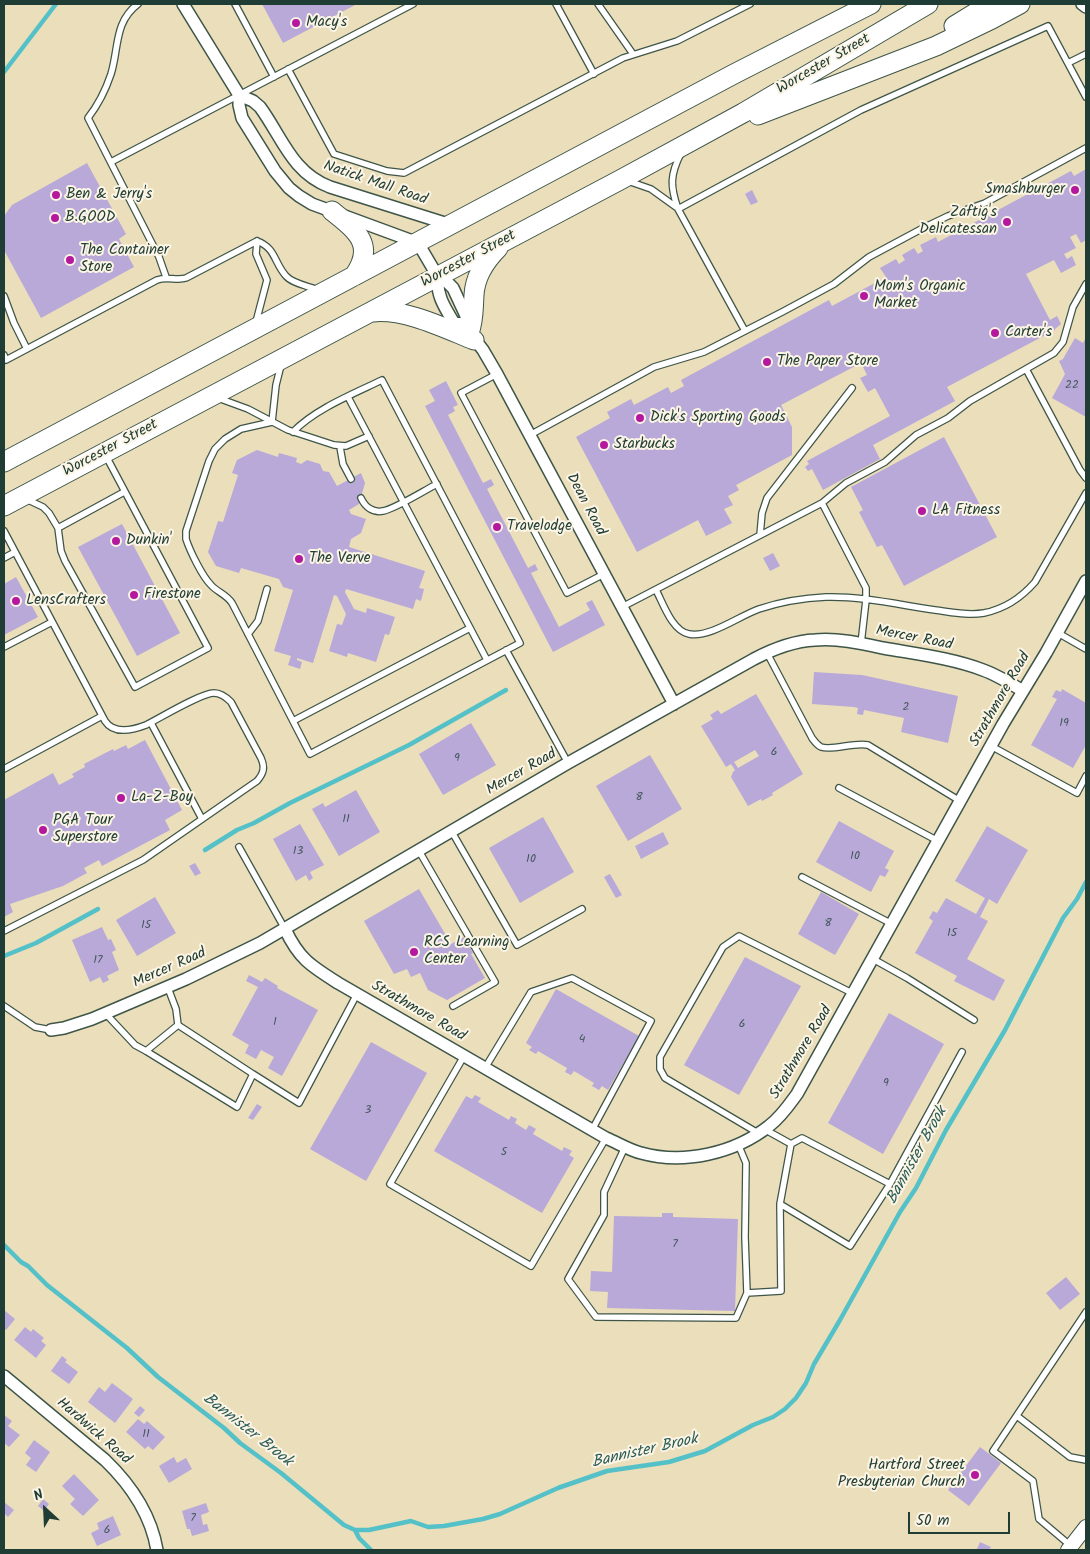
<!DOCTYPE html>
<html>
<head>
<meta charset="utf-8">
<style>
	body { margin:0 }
	#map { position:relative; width:1090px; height:1554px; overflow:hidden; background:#ebdeba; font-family:Kalam,sans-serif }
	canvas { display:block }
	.frame { position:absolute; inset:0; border:5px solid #1f3d34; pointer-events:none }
	.north { position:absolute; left:20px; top:1484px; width:50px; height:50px; -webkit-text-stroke:4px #fcf5e5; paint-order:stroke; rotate:335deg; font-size:14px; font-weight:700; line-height:20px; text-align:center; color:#1f3d34 }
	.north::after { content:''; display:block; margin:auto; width:18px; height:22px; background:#1f3d34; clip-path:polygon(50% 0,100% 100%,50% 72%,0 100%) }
	.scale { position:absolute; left:908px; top:1512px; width:102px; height:22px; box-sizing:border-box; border:2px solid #1f3d34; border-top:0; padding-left:6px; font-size:15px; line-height:18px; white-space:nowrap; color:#1f3d34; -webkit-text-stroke:4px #fcf5e5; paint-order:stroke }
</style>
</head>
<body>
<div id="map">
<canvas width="1090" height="1554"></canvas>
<div class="frame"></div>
<div class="north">N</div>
<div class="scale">50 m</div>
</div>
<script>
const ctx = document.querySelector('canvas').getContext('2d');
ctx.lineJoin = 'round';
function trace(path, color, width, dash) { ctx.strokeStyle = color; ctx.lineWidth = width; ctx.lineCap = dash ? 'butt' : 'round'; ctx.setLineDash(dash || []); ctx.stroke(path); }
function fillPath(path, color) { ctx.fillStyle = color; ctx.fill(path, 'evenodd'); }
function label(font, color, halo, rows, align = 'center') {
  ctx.font = font + ' Kalam,sans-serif'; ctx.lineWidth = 4; ctx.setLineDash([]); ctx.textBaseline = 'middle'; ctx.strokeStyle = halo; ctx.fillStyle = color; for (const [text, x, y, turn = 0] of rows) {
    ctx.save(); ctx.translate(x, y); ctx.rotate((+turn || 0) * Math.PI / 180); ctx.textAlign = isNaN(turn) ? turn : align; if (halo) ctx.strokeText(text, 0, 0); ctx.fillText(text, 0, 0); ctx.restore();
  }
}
trace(new Path2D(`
	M 4,72 L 56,4
	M 205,850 L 237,830 L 254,823 L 290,803 L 409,745 L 506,690
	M 4,956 L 36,943 L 98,909
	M 4,1245 L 21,1262 L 28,1266 L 47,1285 L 127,1348 L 158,1377 L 224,1428 L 240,1443 L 281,1473 L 344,1525 L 355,1530 L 369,1530 L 411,1521 L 428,1527 L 444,1526 L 483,1519 L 500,1514 L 558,1488 L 607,1471 L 669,1462 L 705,1451 L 753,1425 L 773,1417 L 785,1409 L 796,1398 L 806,1383 L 814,1364 L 840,1320 L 900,1212 L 916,1188 L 946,1130 L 1005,1030 L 1063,918 L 1077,899 L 1086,882
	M 355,1530 L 359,1538 L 371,1550`), '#53c1c7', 4.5);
fillPath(new Path2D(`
	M 262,4 L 357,4 L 283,43 Z
	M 87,163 L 126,234 L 119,239 L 134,267 L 41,318 L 4,250 L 4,216 L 12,205 Z
	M 1086,169 L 1086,240 L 1081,243 L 1076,234 L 1070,237 L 1076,248 L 1064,254 L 1067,259 L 1072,256 L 1076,265 L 1061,273 L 1054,260 L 1026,274 L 1050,320 L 1057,316 L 1061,324 L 1055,329 L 1055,330 L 947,387 L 955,401 L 873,445 L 880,459 L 823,490 L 812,469 L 808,471 L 805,467 L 809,464 L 807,461 L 890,416 L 875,388 L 868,392 L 860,378 L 867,375 L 861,363 L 781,405 L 792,427 L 792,455 L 736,485 L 739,490 L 728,496 L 733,505 L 724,509 L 732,523 L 706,536 L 698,520 L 637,552 L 576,437 L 610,418 L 607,412 L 631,399 L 634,405 L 668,387 L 671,393 L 684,386 L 681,380 L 829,300 L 832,306 L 886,277 L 880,268 L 896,259 L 899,264 L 905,260 L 902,255 L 914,248 L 918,254 L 923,251 L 920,245 L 936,237 L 938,242 L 1071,171 L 1074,176 Z
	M 752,190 L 758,202 L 751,205 L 745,194 Z
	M 1086,337 L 1086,417 L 1052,398 L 1065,374 L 1059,361 L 1063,359 L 1075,338 L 1083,343 Z
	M 446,381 L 458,405 L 453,407 L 455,411 L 448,415 L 483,483 L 491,479 L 494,485 L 487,489 L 528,568 L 535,564 L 538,570 L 531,573 L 559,627 L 590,610 L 586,603 L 592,600 L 605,625 L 553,652 L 425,406 L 435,401 L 429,390 Z
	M 944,437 L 997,537 L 904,586 L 882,545 L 877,547 L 859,512 L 863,510 L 851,487 Z
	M 257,450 L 278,457 L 279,453 L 297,458 L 296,462 L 301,464 L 307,460 L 320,464 L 323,471 L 329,472 L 337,486 L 361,473 L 365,483 L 359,504 L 349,510 L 351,514 L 366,519 L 361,533 L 351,539 L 349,547 L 425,571 L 419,588 L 424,589 L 421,601 L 416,599 L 413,609 L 346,589 L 345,592 L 354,609 L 366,613 L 367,608 L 395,617 L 389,635 L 385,634 L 376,662 L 348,653 L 347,657 L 329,651 L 337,624 L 342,625 L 346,614 L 337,596 L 334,595 L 313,663 L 297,658 L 297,660 L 302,662 L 300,669 L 288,665 L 291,656 L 274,651 L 293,590 L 283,587 L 279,579 L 241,568 L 239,573 L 216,566 L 208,552 L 218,521 L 223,522 L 238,475 L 232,473 L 237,460 Z
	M 122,524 L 180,633 L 137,656 L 78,547 Z
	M 773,553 L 780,566 L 770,571 L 763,558 Z
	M 16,577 L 38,617 L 4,635 L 4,584 Z
	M 814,672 L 862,675 L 958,696 L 948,743 L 901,732 L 904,718 L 864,710 L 863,715 L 857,714 L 858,708 L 854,707 L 812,704 Z
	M 1062,689 L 1086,703 L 1086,745 L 1073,768 L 1031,745 L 1057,699 L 1052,697 L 1056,690 L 1061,692 Z
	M 756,694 L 803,774 L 772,793 L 773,795 L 762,801 L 761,799 L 748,806 L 731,777 L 733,772 L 735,770 L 731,764 L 726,767 L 701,726 L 713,719 L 710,715 L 718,710 L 721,714 ZM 755,750 L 759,756 L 738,768 L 734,762 Z
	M 471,723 L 496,765 L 443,795 L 419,754 Z
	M 145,740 L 182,810 L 165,820 L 170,830 L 102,866 L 99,860 L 84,868 L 87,873 L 63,886 L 10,904 L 13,912 L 4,917 L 4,800 L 53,773 L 59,785 L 74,777 L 72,774 L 85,767 L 84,764 L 113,749 L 114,751 L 126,745 L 128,749 Z
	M 650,755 L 682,809 L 628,841 L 596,786 Z
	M 356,790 L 380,832 L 339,856 L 312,809 L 323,803 L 325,807 Z
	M 543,817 L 574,872 L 520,903 L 489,848 Z
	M 839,821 L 894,851 L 885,868 L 889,870 L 885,877 L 880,875 L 871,892 L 816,862 Z
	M 300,824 L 324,865 L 310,872 L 313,878 L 309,881 L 306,875 L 296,881 L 273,839 Z
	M 987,826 L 1028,850 L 997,904 L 989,899 L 980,917 L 988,921 L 967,959 L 1005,980 L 994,1001 L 954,981 L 957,976 L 915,953 L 933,921 L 929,918 L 933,911 L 937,913 L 946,898 L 976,914 L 985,898 L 955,881 Z
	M 663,832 L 669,844 L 641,859 L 635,846 Z
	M 195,863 L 201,873 L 195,876 L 189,866 Z
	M 610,874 L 622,895 L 616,898 L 604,877 Z
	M 419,889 L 451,944 L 464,937 L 473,953 L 471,954 L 485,978 L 447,1000 L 428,990 L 420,973 L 411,977 L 407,969 L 394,974 L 364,921 Z
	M 821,892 L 859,914 L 835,955 L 798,934 Z
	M 155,897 L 176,933 L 137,956 L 116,920 Z
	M 102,927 L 108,940 L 111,939 L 116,950 L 112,952 L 119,970 L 107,976 L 109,980 L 103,983 L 100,977 L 90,982 L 72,940 Z
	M 745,957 L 801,986 L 739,1095 L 684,1065 Z
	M 249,975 L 262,982 L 265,978 L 278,986 L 277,988 L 318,1010 L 282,1076 L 268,1068 L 274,1057 L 261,1050 L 256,1059 L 245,1053 L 249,1045 L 232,1035 L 258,987 L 246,981 Z
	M 556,989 L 639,1036 L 608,1090 L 602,1086 L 599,1090 L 592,1086 L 594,1083 L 574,1071 L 571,1075 L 565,1072 L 567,1068 L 538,1051 L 536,1054 L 529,1050 L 532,1047 L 526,1043 Z
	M 889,1013 L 944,1044 L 883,1154 L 828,1123 Z
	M 371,1042 L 427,1073 L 366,1181 L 310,1149 Z
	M 475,1095 L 481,1098 L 478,1102 L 509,1120 L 511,1116 L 517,1119 L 515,1123 L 526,1130 L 529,1125 L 536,1129 L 533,1134 L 562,1151 L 564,1147 L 572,1151 L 569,1155 L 574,1158 L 542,1213 L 434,1151 L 466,1096 L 472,1099 Z
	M 257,1104 L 262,1107 L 253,1120 L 248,1118 Z
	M 662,1213 L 673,1213 L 673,1217 L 738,1219 L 735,1311 L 607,1308 L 608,1292 L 590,1291 L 591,1271 L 612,1272 L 614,1216 L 662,1217 Z
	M 1066,1277 L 1080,1294 L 1060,1310 L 1046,1293 Z
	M 4,1310 L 15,1319 L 6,1330 L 4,1328 Z
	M 25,1327 L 31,1332 L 33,1329 L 44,1338 L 41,1341 L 46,1345 L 36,1358 L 14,1340 Z
	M 62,1356 L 67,1360 L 65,1362 L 78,1372 L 69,1384 L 51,1371 Z
	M 112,1383 L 133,1399 L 115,1423 L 88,1402 L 99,1387 L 105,1392 Z
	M 140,1406 L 145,1410 L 139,1417 L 134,1413 Z
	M 4,1415 L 12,1421 L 8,1426 L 20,1435 L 9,1447 L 4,1443 Z
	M 138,1419 L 144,1424 L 147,1421 L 165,1437 L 153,1450 L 148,1446 L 145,1449 L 126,1432 Z
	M 34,1440 L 50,1452 L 36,1472 L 26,1465 L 31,1458 L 25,1453 Z
	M 980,1447 L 1001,1463 L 969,1506 L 948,1490 Z
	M 174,1457 L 177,1463 L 186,1458 L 192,1469 L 169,1483 L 159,1466 Z
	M 74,1474 L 99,1500 L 83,1516 L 70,1504 L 75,1499 L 62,1486 Z
	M 43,1499 L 49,1504 L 44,1511 L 38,1506 Z
	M 4,1502 L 14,1510 L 8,1517 L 4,1513 Z
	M 206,1503 L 209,1512 L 201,1515 L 203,1525 L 207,1524 L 209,1531 L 192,1536 L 190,1529 L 187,1529 L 182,1511 Z
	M 113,1516 L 121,1535 L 97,1546 L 91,1533 L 99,1529 L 97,1523 Z
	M 980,1542 L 991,1547 L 989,1550 L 980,1550 L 977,1549 Z`), '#b8a9d9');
const service = new Path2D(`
	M 138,4 C 114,22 119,48 111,74 C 106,89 98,105 88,118 L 159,257 L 166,277
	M 235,4 L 274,77
	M 556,4 L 594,74
	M 598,4 L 633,54
	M 1068,63 L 1086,54
	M 288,69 L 334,154 L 387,171 L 404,173 L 623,58 L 677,41 L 750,4
	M 681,153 C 670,175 670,186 678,209 L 745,331
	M 111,162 L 413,4
	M 628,181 L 651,189 L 676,207
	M 678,209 L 861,110 L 1048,26 L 1086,97
	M 257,241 C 276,248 274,263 286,276 C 293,284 309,286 318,290
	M 4,296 L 14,323 L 27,349
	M 256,322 L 267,280 L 256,254 L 257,241
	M 4,355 L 6,360 L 157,280 C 167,276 177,281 186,278 L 257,241
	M 1026,369 L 1080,470 L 1086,478
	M 497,374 L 461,393 L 567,593 L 604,574
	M 348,397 L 487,660
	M 218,398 L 248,409 L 288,430 L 334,445 L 346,446 L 369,436
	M 272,422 L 241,429 L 225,439 L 215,449 L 209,461 L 186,531 L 186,539 C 190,551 202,576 211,585 C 217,592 226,594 232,603 L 310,754 L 520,643 L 382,380 C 353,394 315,409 293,432
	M 272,422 L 276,385 L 281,365
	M 530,435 L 654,367 L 704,352 L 784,311 L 834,284 L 869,257 L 925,227 L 948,216 L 985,203 L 1086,148
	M 340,447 L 343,464 L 351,479
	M 361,498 C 365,507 373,513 383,511 C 395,509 425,490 437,484
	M 26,499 L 43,507 L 49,513 L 58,528 L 61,551 L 65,561 L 135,687 L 208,648 L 106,456
	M 822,503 L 866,588 L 866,600 L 861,644
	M 58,528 L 124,492
	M 4,531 L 105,721 C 114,735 133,730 146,725 C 160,718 201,693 214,693 C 221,693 226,697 231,702 L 261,758 C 265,767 264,773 257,781 L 143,860 L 4,931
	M 760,535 L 762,513 L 767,498 L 852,388
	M 4,558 L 15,552
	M 656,590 C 663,603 672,631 689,634 C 710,638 739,616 759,609 C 780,602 804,598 826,597 C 862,596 900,605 935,610 C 951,612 968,616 984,613 C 1004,609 1022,597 1035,582 L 1086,493
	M 622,607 L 822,503 L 846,483 L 885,462 L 916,435 L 948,418 L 970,401 L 1054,353 L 1063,342 L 1073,307 L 1086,284
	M 1058,633 L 1086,649
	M 248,634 L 258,621 L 267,589
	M 4,647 L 52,622
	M 506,650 L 568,763
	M 767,653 L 812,738 C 815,742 817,745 821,747 C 832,751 854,742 868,745 L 960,801
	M 293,721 L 470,628
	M 151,723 L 202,819
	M 991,746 L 1077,793 L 1086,776
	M 4,769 L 102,716
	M 839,788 L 938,841
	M 452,832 L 517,945 L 582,909
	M 239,847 L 285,929
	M 419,851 L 495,982 L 453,1006
	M 802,877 L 892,924
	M 873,959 L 907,978 L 974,1020
	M 168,988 L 176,1009 L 178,1025
	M 4,1006 L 35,1027 L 51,1030
	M 106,1014 L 135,1045 L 146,1051 L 237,1107 L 253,1074 L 178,1025 L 146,1051
	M 464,1056 L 390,1184 L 531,1266 L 606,1138
	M 485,1068 L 531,992 L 572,978 L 651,1021 L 592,1130
	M 253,1074 L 299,1103 L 357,994
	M 764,1129 L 791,1144 L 802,1138 L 890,1184 L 850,1246 L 780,1204 L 791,1144
	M 758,1133 L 665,1078 L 660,1069 L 660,1057 L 723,947 L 739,936 L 854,994
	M 738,1144 L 746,1163 L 745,1237 L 747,1293 L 781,1291 L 780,1204
	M 625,1147 L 604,1192 L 604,1215 L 568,1279 L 596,1317 L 736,1318 L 747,1293
	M 890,1184 L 962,1052
	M 1017,1416 L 1070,1457 L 1086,1460
	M 1071,1546 L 1039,1519 L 1033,1481 L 993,1451 L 1086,1312`);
const minor = new Path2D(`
	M 183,4 L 239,95 L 239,105 L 242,118 L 275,171 L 289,188 L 299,196 L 312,204 L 418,243 L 438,277 L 447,282 L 453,288 L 467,318 L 463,324
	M 1082,4 L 1086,7
	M 239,95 L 253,101 L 260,107 C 282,137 292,173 330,187 L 451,225
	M 438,277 C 436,295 445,308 454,323 L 463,324 L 483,350 L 497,374 L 674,704
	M 285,929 C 299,959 311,966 338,983 L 606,1138 C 618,1143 629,1150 641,1153 C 684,1165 735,1153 769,1126 C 781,1117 789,1105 797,1094 L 1003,724 L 1046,653 L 1086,581
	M 51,1030 L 64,1028 L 92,1019 L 186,979 L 260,943 L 568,763 L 754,659 C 773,649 793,641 815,640 C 838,638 860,643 883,648 C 916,654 951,658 983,670 C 997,675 1010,683 1023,691
	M 4,1376 L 105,1460 C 130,1484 151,1515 157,1550`);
const tertiary = new Path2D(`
	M 1068,1550 L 1086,1527`);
const trunk = new Path2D(`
	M 954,26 L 990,4
	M 758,115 L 936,46 L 992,19 L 1020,4
	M 332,211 C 357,231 376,245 354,276
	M 372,312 C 404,308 444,328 474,340
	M 469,333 C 474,320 473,309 474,295 C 475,276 485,261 498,248
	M 4,462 L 734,74 L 871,4
	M 4,506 L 620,180 L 743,113 L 928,4`);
trace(service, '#3e5548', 8);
trace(minor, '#3e5548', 14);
trace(tertiary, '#3e5548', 16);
trace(trunk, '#3e5548', 21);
trace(service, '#fff', 5.5);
trace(minor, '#fff', 11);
trace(tertiary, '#fff', 14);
trace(trunk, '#fff', 19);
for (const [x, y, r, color] of [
	[296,23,5,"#b5179e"],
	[1075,190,5,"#b5179e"],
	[56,195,5,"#b5179e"],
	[55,218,5,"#b5179e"],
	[1007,222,5,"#b5179e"],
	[70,260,5,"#b5179e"],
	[864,296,5,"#b5179e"],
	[995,333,5,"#b5179e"],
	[767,362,5,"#b5179e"],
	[640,418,5,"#b5179e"],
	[604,445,5,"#b5179e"],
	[922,511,5,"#b5179e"],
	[497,527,5,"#b5179e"],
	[116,541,5,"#b5179e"],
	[299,559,5,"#b5179e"],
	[134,595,5,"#b5179e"],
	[16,601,5,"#b5179e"],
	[121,798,5,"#b5179e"],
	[43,830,5,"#b5179e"],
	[414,952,5,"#b5179e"],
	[975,1475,5,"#b5179e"]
]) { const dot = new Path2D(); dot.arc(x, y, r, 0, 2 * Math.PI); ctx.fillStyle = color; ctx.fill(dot); trace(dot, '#fcf5e5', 2); }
label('12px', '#45585d', null, [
	["22",1072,386],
	["2",906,708],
	["19",1064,724],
	["6",774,753],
	["9",457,759],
	["8",639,798],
	["11",346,820],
	["13",298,852],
	["10",855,857],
	["10",531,860],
	["8",828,924],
	["15",146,926],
	["15",952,934],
	["17",98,961],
	["1",275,1023],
	["6",742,1025],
	["4",582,1040],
	["9",886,1084],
	["3",368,1111],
	["5",504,1153],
	["7",675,1245],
	["11",146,1435],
	["7",193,1519],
	["6",107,1531]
]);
label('15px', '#1f3d34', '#fcf5e5', [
	["Macy's",306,23],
	["Smashburger",1065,190,"right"],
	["Ben & Jerry's",66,195],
	["Zaftig's",997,213,"right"],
	["Delicatessan",997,230,"right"],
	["B.GOOD",65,218],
	["The Container",80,251],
	["Store",80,268],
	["Mom's Organic",874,287],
	["Market",874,304],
	["Carter's",1005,333],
	["The Paper Store",777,362],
	["Dick's Sporting Goods",650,418],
	["Starbucks",614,445],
	["LA Fitness",932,511],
	["Travelodge",507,527],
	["Dunkin'",126,541],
	["The Verve",309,559],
	["Firestone",144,595],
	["LensCrafters",26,601],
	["La-Z-Boy",131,798],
	["PGA Tour",53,821],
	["Superstore",53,838],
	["RCS Learning",424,943],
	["Center",424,960],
	["Hartford Street",965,1466,"right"],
	["Presbyterian Church",965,1483,"right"]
], 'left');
label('15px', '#1f3d34', '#fcf5e5', [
	["Worcester Street",824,65,-30],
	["Natick Mall Road",375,184,19],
	["Worcester Street",469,260,-28],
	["Worcester Street",111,449,-28],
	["Dean Road",585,505,62],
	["Mercer Road",914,639,11],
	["Strathmore Road",1001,700,-60],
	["Mercer Road",522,773,-30],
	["Mercer Road",170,969,-24],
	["Strathmore Road",418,1012,30],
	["Strathmore Road",802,1053,-59],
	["Hardwick Road",93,1432,41]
]);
label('italic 16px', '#2c5e59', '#fcf5e5', [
	["Bannister Brook",918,1156,-61],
	["Bannister Brook",247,1431,38],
	["Bannister Brook",645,1452,-13]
]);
</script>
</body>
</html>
